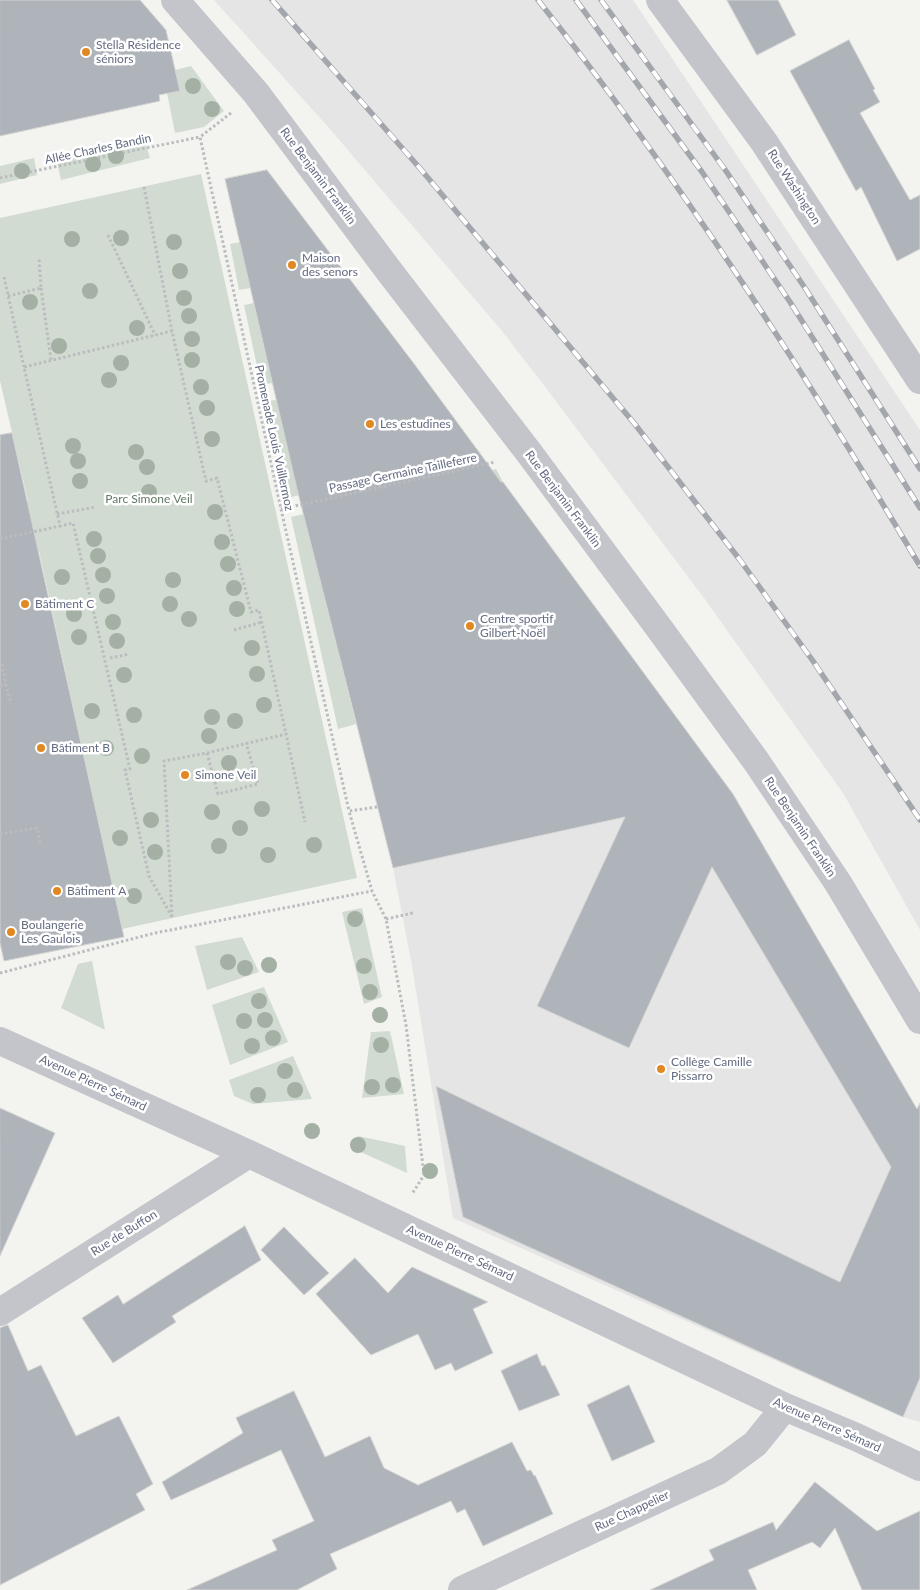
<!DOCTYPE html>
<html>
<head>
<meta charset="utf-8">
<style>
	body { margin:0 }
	canvas { display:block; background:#f3f4f0 }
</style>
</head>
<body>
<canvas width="920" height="1590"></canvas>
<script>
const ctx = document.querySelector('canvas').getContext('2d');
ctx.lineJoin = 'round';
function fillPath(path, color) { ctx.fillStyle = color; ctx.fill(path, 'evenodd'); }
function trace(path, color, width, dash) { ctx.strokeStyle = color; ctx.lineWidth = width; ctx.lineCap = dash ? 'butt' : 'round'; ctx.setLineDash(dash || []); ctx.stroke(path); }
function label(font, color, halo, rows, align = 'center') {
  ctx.font = font + ' Lato,sans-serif'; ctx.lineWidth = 5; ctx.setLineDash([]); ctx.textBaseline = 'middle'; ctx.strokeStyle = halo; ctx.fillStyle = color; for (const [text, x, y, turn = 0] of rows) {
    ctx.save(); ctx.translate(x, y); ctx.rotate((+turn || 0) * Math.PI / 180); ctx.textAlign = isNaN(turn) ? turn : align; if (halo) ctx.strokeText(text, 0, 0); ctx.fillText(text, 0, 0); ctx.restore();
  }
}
fillPath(new Path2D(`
	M 214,0 L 633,0 L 920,430 L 920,930 L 843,793 L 704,598 L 549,392 L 502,331 L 329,128 Z
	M 733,794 L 920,1114 L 920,1422 L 903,1417 L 453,1218 L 411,960 L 393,868 Z`), '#e4e5e4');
fillPath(new Path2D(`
	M 191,66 L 224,111 L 204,127 L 175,133 L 167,93 L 180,90 L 175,70 Z
	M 145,142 L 150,158 L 61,180 L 57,162 Z
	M 34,158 L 37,175 L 0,184 L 0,166 Z
	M 201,174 L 357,878 L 122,929 L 39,551 L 0,559 L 0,508 L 28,501 L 0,381 L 0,218 Z
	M 240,242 L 251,288 L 239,290 L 230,244 Z
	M 254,303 L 273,383 L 261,385 L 244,305 Z
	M 277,400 L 475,447 L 481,453 L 287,498 L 266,401 Z
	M 496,469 L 503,482 L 307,527 L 356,724 L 338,729 L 291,517 Z
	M 362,908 L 382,997 L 364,1004 L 342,912 Z
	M 242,937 L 259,972 L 207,990 L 195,946 Z
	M 92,961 L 105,1030 L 61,1008 L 78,964 Z
	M 264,987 L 288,1042 L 230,1065 L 212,1005 Z
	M 390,1031 L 404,1094 L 362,1098 L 371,1032 Z
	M 293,1056 L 312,1099 L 253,1104 L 234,1096 L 229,1080 Z
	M 358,1136 L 405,1146 L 407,1173 L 354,1149 Z`), '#d2dbd1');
const building = new Path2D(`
	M 0,0 L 140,0 L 166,30 L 180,91 L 159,95 L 160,101 L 0,136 Z
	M 727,0 L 778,0 L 796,35 L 757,55 Z
	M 849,40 L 875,89 L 873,90 L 880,102 L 860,113 L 910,200 L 920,195 L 920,249 L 897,261 L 861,187 L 856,191 L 790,71 Z
	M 267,170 L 415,365 L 501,482 L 503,482 L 733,794 L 917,1109 L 920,1103 L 920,1378 L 903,1417 L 463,1217 L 436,1086 L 840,1282 L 891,1167 L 712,867 L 629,1048 L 537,1006 L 625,817 L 393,868 L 297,489 L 225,179 Z
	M 12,433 L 124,937 L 4,961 L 0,943 L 0,435 Z
	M 0,1108 L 55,1133 L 0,1256 Z
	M 245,1226 L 261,1260 L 172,1316 L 176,1322 L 113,1363 L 82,1318 L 118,1295 L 123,1304 Z
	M 284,1227 L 329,1273 L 304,1295 L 261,1250 Z
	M 355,1258 L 388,1293 L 412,1267 L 488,1302 L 473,1309 L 493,1353 L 455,1371 L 451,1363 L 435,1370 L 418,1334 L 371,1355 L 316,1294 Z
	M 8,1325 L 28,1371 L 41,1365 L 76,1436 L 119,1416 L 153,1484 L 136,1494 L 145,1510 L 0,1585 L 0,1328 Z
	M 537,1354 L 542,1366 L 545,1365 L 560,1395 L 519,1411 L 501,1371 Z
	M 629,1385 L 655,1442 L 612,1461 L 587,1405 Z
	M 294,1391 L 325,1457 L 370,1436 L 384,1468 L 418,1485 L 512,1442 L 527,1471 L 531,1470 L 534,1476 L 535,1475 L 553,1514 L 483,1546 L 465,1509 L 457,1513 L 451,1501 L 330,1554 L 337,1569 L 297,1590 L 187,1590 L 277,1550 L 272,1540 L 314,1521 L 281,1450 L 171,1500 L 162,1482 L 243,1433 L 236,1418 Z
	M 815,1482 L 877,1531 L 920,1511 L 920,1590 L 862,1590 L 835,1528 L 820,1548 L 812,1542 L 748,1570 L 757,1590 L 650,1590 L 714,1560 L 709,1550 L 773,1522 L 776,1530 Z`);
fillPath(building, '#afb3ba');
trace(building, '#d5d5d3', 1);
trace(new Path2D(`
	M 231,113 L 200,137 L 281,509 L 349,811
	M 0,178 L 200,137
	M 144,187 L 172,331
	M 108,235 L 155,335
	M 4,277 L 24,367
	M 41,288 L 51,360
	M 8,296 L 41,288 L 39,258
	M 281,509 L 495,462
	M 57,514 L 96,507
	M 0,539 L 60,526
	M 234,630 L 262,622
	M 110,658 L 129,654
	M 2,664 L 6,685
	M 0,686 L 6,685 L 11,704
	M 207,753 L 218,794 L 258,784 L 246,743
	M 377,807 L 349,811 L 372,891 L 386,919 L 406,1025 L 424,1175 L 412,1194
	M 0,834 L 37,828 L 41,846
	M 172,917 L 149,876 L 125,770 L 130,769 L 73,523 L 60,526 L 24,367 L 172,331 L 206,481 L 217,478 L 251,612 L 259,610 L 286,734
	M 172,917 L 164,761 L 207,753 L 286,734 L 305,822
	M 386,919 L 413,913
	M 0,973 L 155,933 L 372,891`), '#bbbcbf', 3, [2.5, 2.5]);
trace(new Path2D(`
	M 175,0 L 256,93 L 389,271 L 530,454 L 659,628 L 756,761 L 838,883 L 920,1020
	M 660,0 L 764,142 L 920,380
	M 0,1041 L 249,1154 L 785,1407 L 856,1437 L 920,1467
	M 0,1312 L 249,1154
	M 462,1590 L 718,1471 L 755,1444 L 785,1407`), '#c4c5ca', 28);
const rail = new Path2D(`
	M 272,0 L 418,166 L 634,423 L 740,560 L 813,661 L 920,820
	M 538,0 C 679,178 804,371 920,566
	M 576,0 L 702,172 L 790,302 L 920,508
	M 601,0 L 726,171 L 805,288 L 920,469`);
trace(rail, '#a4a6ae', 5.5);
trace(rail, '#fff', 4, [11]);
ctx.fillStyle = '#a3b0a3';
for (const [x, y] of [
	[193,86],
	[212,109],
	[116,156],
	[93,164],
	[22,171],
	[121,238],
	[72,239],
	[174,242],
	[180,271],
	[90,291],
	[184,298],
	[30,302],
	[189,316],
	[137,328],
	[192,339],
	[59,346],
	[192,360],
	[121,363],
	[109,380],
	[201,387],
	[207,408],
	[212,439],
	[73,446],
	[136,452],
	[78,461],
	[147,467],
	[80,481],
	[149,492],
	[215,512],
	[94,539],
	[222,542],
	[98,556],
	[228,564],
	[103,575],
	[62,577],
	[173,580],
	[234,588],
	[107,596],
	[170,604],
	[237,609],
	[74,614],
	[189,619],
	[113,622],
	[79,637],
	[117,641],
	[252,648],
	[257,674],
	[124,675],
	[264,705],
	[92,711],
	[134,715],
	[212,717],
	[235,721],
	[209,736],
	[106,748],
	[142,756],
	[229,763],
	[262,809],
	[212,812],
	[151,820],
	[240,828],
	[120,838],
	[314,845],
	[219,846],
	[155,852],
	[268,855],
	[134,896],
	[355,919],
	[228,962],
	[269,965],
	[364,966],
	[245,968],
	[370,992],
	[259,1001],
	[380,1015],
	[265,1020],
	[244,1021],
	[273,1038],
	[381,1045],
	[252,1046],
	[285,1071],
	[393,1085],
	[372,1087],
	[295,1090],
	[258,1095],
	[312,1131],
	[358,1145],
	[430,1171]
]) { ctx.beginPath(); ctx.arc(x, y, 8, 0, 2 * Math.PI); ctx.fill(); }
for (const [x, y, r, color] of [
	[86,52,5,"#e28822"],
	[292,265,5,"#e28822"],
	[370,424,5,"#e28822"],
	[25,604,5,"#e28822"],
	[470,626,5,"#e28822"],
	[41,748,5,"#e28822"],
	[185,775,5,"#e28822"],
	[57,891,5,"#e28822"],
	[11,932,5,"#e28822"],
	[661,1069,5,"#e28822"]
]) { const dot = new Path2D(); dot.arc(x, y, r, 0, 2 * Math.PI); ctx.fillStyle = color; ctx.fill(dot); trace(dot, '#fff', 2); }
label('12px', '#636b81', '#fff', [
	["Stella Résidence",96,45],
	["séniors",96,59],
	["Maison",302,258],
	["des senors",302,272],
	["Les estudines",380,424],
	["Bâtiment C",35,604],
	["Centre sportif",480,619],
	["Gilbert-Noël",480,633],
	["Bâtiment B",51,748],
	["Simone Veil",195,775],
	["Bâtiment A",67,891],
	["Boulangerie",21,925],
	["Les Gaulois",21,939],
	["Collège Camille",671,1062],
	["Pissarro",671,1076]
], 'left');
label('12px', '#636b81', '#fff', [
	["Allée Charles Bandin",98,149,-12],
	["Rue Benjamin Franklin",318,176,53],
	["Rue Washington",794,187,57],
	["Promenade Louis Vuillermoz",274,438,78],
	["Passage Germaine Tailleferre",403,473,-12],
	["Rue Benjamin Franklin",563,499,53],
	["Rue Benjamin Franklin",800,827,56],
	["Avenue Pierre Sémard",93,1083,25],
	["Rue de Buffon",124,1233,-32],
	["Avenue Pierre Sémard",460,1253,25],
	["Avenue Pierre Sémard",827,1425,24],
	["Rue Chappelier",632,1511,-25]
]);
label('12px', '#627864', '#fff', [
	["Parc Simone Veil",149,499]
]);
</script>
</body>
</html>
